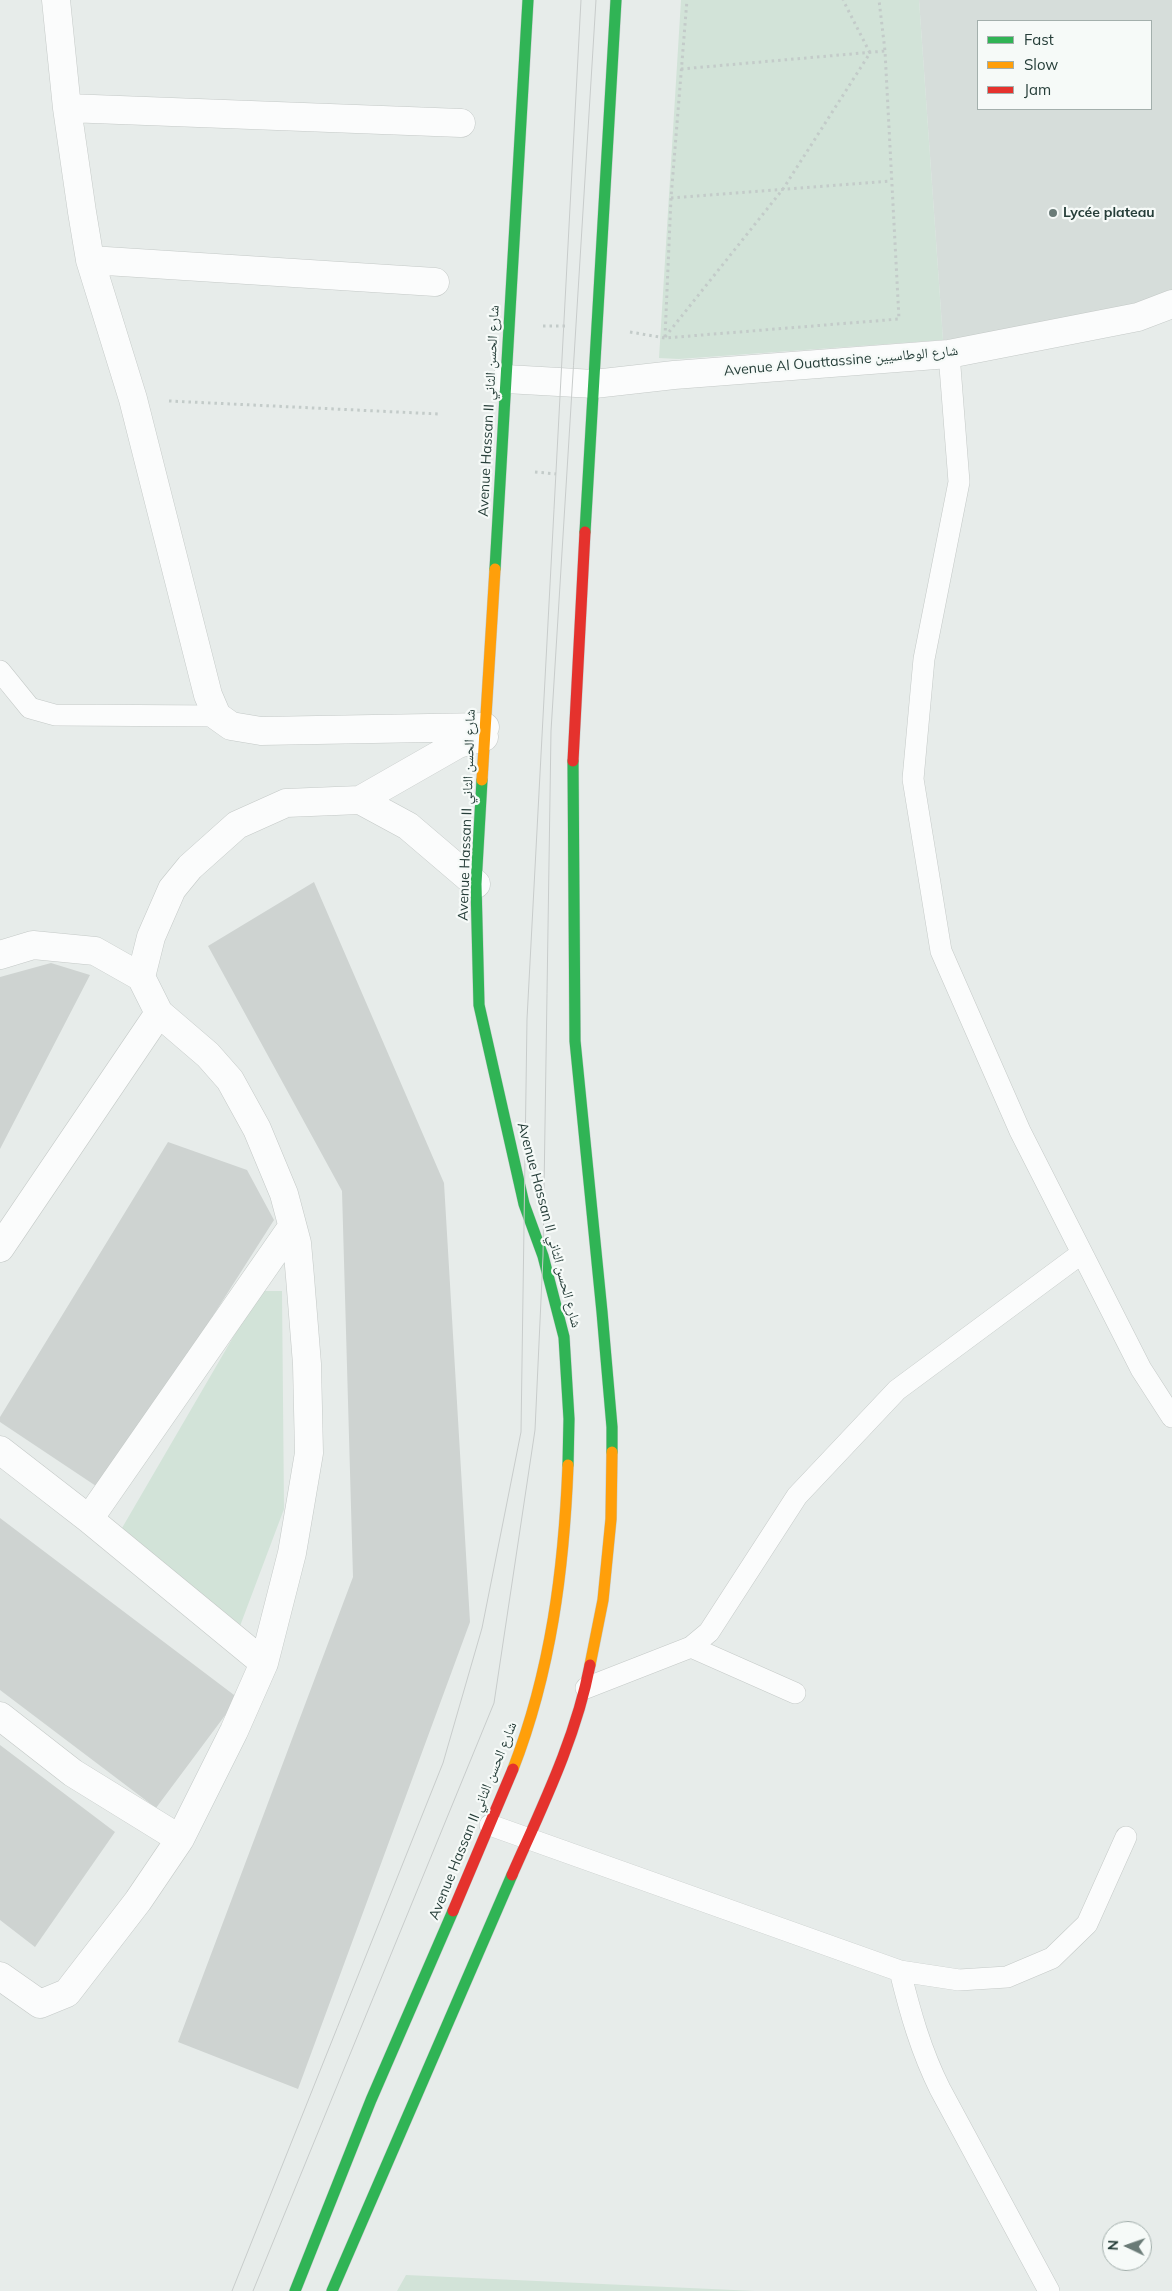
<!DOCTYPE html>
<html>
<head>
<meta charset="utf-8">
<style>
	body { margin:0 }
	#map { position:relative; width:1172px; height:2291px; overflow:hidden; background:#e7ecea; font-family:Mulish,sans-serif }
	canvas { display:block }
	.legend { position:absolute; left:977px; top:20px; width:175px; height:90px; box-sizing:border-box; background:#f6faf8; border:1px solid #a3afac; margin:0; padding:6px 9px; list-style:none; font-size:15px; color:#263e39 }
	.legend li { display:flex; align-items:center; gap:10px; height:25px }
	.legend b { width:25px; border:1px solid #a3afac }
	.north { position:absolute; left:1102px; top:2221px; width:50px; height:50px; box-sizing:border-box; background:#f6faf8; border:1px solid #a3afac; border-radius:50%; rotate:273deg; font-size:14px; font-weight:700; line-height:20px; text-align:center; color:#263e39 }
	.north::after { content:''; display:block; margin:auto; width:18px; height:22px; background:#6a7b77; clip-path:polygon(50% 0,100% 100%,50% 72%,0 100%) }
</style>
</head>
<body>
<div id="map">
<canvas width="1172" height="2291"></canvas>
<ul class="legend">
<li><b style="height:6px;background:#30b455"></b>Fast</li>
<li><b style="height:6px;background:#ff9f0a"></b>Slow</li>
<li><b style="height:6px;background:#e5322d"></b>Jam</li>
</ul>
<div class="north">N</div>
</div>
<script>
const ctx = document.querySelector('canvas').getContext('2d');
ctx.lineJoin = 'round';
function fillPath(path, color) { ctx.fillStyle = color; ctx.fill(path, 'evenodd'); }
function trace(path, color, width, dash) { ctx.strokeStyle = color; ctx.lineWidth = width; ctx.lineCap = dash ? 'butt' : 'round'; ctx.setLineDash(dash || []); ctx.stroke(path); }
function label(font, color, halo, rows, align = 'center') {
  ctx.font = font + ' Mulish,"Noto Naskh Arabic",sans-serif'; ctx.lineWidth = 4.5; ctx.setLineDash([]); ctx.textBaseline = 'middle'; ctx.strokeStyle = halo; ctx.fillStyle = color; for (const [text, x, y, turn = 0] of rows) {
    ctx.save(); ctx.translate(x, y); ctx.rotate((+turn || 0) * Math.PI / 180); ctx.textAlign = isNaN(turn) ? turn : align; if (halo) ctx.strokeText(text, 0, 0); ctx.fillText(text, 0, 0); ctx.restore();
  }
}
fillPath(new Path2D(`
	M 919,0 L 1172,0 L 1172,316 L 1142,328 L 943,340 ZM 978,21 L 1151,21 L 1151,109 L 978,109 Z`), '#d6ddda');
fillPath(new Path2D(`
	M 681,0 L 919,0 L 943,340 L 679,359 L 659,358 Z
	M 260,1291 L 282,1291 L 284,1509 L 240,1626 L 122,1528 Z
	M 406,2275 L 755,2291 L 397,2291 Z`), '#d2e3d8');
fillPath(new Path2D(`
	M 314,882 L 444,1183 L 470,1622 L 298,2089 L 178,2042 L 353,1577 L 342,1191 L 208,946 Z
	M 51,963 L 90,975 L 0,1149 L 0,977 Z
	M 168,1142 L 247,1170 L 274,1220 L 102,1490 L 0,1422 L 0,1417 Z
	M 0,1518 L 238,1698 L 156,1808 L 0,1690 Z
	M 0,1745 L 115,1832 L 35,1947 L 0,1920 Z`), '#ced3d1');
const lane = new Path2D(`
	M 949,354 L 959,482 L 924,659 L 913,779 L 941,951 L 1020,1131 L 1141,1369 L 1172,1417
	M 0,671 L 30,708 L 55,715 L 217,716
	M 691,1647 L 795,1693
	M 586,1688 L 691,1647 L 709,1632 L 797,1496 L 897,1390 L 1082,1253
	M 490,1825 L 900,1971 L 959,1980 L 1007,1977 L 1052,1958 L 1087,1924 L 1126,1837
	M 900,1971 C 910,2012 921,2051 940,2089 L 1049,2291`);
const street = new Path2D(`
	M 56,0 L 67,108 L 82,212 L 90,260 L 133,399 L 208,695 L 217,716 L 231,726 L 261,731 L 485,727
	M 67,108 L 461,123
	M 90,260 L 435,282
	M 506,379 L 594,384 L 674,375 L 949,354 L 1138,317 L 1172,304
	M 360,800 L 408,826 L 476,884
	M 0,955 L 33,945 L 95,951 L 141,977 L 151,937 L 172,889 L 190,867 L 237,825 L 286,803 L 360,800 L 458,744 L 484,737
	M 0,1248 L 159,1013
	M 0,1450 L 89,1519 L 264,1663
	M 89,1519 L 292,1227
	M 0,1716 L 73,1773 L 180,1839
	M 0,1976 L 40,2004 L 67,1993 L 138,1901 L 180,1839 L 234,1731 L 264,1663 L 292,1553 L 309,1453 L 307,1364 L 300,1277 L 297,1243 L 284,1194 L 257,1129 L 230,1080 L 208,1055 L 159,1013 L 141,977`);
const fast = new Path2D(`
	M 585,532 L 616,0
	M 495,569 L 528,0
	M 573,761 L 575,1041 L 602,1312 L 612,1427 L 612,1452
	M 482,780 L 476,884 L 479,1005 L 524,1204 L 543,1256 L 564,1337 L 569,1419 L 568,1465
	M 295,2291 L 371,2100 L 453,1911
	M 332,2291 L 512,1875`);
const slow = new Path2D(`
	M 482,780 L 495,569
	M 590,1665 L 603,1600 L 611,1519 L 612,1452
	M 513,1769 C 551,1671 564,1569 568,1465`);
const jam = new Path2D(`
	M 573,761 L 585,532
	M 512,1875 C 542,1807 576,1738 590,1665
	M 453,1911 L 513,1769`);
trace(lane, '#c4c9c7', 22);
trace(street, '#c4c9c7', 29);
trace(fast, '#c3cac9', 12);
trace(slow, '#c3cac9', 12);
trace(jam, '#c3cac9', 12);
trace(new Path2D(`
	M 681,69 L 885,51
	M 671,198 L 890,181
	M 543,326 L 565,326
	M 630,332 L 665,338 L 899,319 L 885,51 L 879,0
	M 665,337 L 783,189 L 870,53 L 843,0
	M 665,337 L 671,198 L 687,0
	M 169,401 L 439,414
	M 535,472 L 556,474`), '#c3cbc9', 3, [2.5, 4]);
trace(lane, '#fbfcfc', 21);
trace(street, '#fbfcfc', 28);
trace(fast, '#30b455', 11);
trace(slow, '#ff9f0a', 11);
trace(jam, '#e5322d', 11);
trace(new Path2D(`
	M 232,2291 L 443,1763 L 482,1628 L 521,1432 L 527,1019 L 581,0
	M 253,2291 L 494,1703 L 535,1430 L 543,1256 L 551,731 L 596,0`), '#c8cccb', 1);
for (const [x, y, r, color] of [
	[1053,213,5,"#6a7b77"]
]) { const dot = new Path2D(); dot.arc(x, y, r, 0, 2 * Math.PI); ctx.fillStyle = color; ctx.fill(dot); trace(dot, '#f6faf8', 2); }
label('bold 14px', '#263e39', '#f6faf8', [
	["Lycée plateau",1063,213]
], 'left');
label('14px', '#263e39', '#f6faf8', [
	["Avenue Al Ouattassine شارع الوطاسيين",841,361,-5],
	["Avenue Hassan II شارع الحسن الثاني",489,411,-87],
	["Avenue Hassan II شارع الحسن الثاني",467,815,-88],
	["Avenue Hassan II شارع الحسن الثاني",549,1225,75],
	["Avenue Hassan II شارع الحسن الثاني",473,1821,-68]
]);
</script>
</body>
</html>
